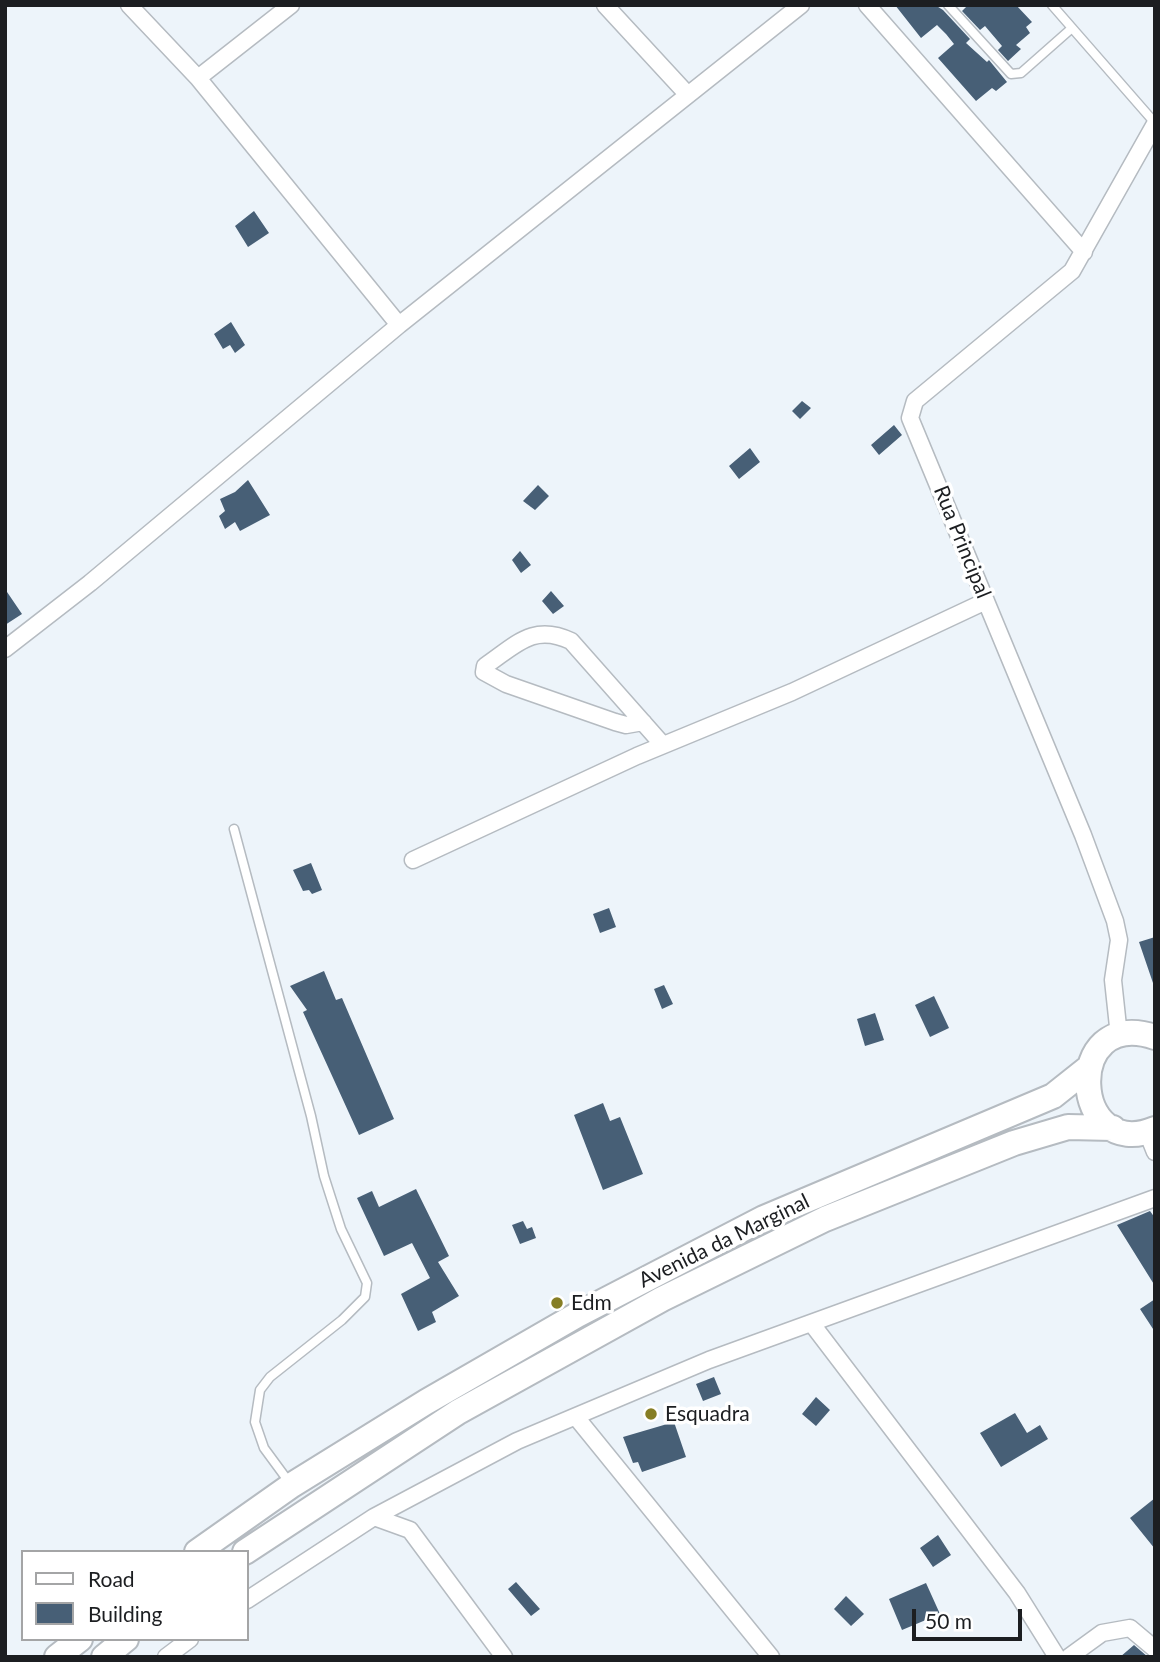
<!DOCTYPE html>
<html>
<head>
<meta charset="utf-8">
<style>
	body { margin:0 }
	#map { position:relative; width:1160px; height:1662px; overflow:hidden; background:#edf4fa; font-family:Lato,sans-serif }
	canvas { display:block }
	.frame { position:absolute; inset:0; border:7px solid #1c1e21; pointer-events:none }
	.legend { position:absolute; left:21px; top:1550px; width:228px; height:91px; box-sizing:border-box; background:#fff; border:2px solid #a4a5a6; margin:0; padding:9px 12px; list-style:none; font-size:21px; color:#1c1e21 }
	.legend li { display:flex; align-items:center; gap:14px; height:35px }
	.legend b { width:35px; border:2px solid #a4a5a6 }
	.scale { position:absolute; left:912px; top:1609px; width:110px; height:32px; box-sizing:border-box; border:4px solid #1c1e21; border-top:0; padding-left:9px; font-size:21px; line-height:24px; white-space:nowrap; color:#1c1e21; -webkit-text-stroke:5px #fff; paint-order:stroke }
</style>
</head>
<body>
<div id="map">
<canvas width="1160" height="1662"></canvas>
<div class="frame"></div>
<ul class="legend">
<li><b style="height:9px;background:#fff"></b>Road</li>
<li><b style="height:19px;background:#475f76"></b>Building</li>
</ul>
<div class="scale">50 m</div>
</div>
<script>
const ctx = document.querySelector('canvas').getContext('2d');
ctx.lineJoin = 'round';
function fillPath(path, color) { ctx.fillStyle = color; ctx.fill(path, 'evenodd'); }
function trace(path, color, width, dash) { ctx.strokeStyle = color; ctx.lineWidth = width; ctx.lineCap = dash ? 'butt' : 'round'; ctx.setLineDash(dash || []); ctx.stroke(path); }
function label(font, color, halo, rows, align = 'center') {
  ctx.font = font + ' Lato,sans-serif'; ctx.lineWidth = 7; ctx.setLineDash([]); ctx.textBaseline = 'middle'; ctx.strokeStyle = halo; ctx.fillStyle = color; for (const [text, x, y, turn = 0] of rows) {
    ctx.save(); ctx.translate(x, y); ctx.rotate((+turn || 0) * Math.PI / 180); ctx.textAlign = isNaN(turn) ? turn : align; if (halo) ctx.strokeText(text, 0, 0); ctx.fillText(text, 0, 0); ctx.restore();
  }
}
fillPath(new Path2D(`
	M 895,5 L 935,5 L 943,10 L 970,39 L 966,43 L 987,62 L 989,60 L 1007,82 L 996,91 L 992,88 L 976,101 L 938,58 L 954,44 L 946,34 L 937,25 L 921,38 Z
	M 968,5 L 1016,5 L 1032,22 L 1026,27 L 1030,33 L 1016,45 L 1021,49 L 1008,61 L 998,50 L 1002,46 L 985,26 L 980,30 L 962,11 Z
	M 254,211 L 269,233 L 248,247 L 235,226 Z
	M 231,322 L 245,345 L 235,353 L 230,345 L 223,349 L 214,334 Z
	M 802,401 L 811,408 L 800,419 L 792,411 Z
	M 894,425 L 902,435 L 879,455 L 871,445 Z
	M 750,448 L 760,462 L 739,479 L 729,466 Z
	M 248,480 L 270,515 L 240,531 L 235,522 L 225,529 L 219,516 L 225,511 L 220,499 L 235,492 Z
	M 538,485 L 549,496 L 535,510 L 523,501 Z
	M 520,551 L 531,565 L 521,573 L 512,560 Z
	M 5,589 L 22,614 L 5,625 Z
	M 551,591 L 564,606 L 553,614 L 542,601 Z
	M 311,863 L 322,890 L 312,894 L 309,890 L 303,891 L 293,870 Z
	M 609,908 L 616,927 L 600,933 L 593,914 Z
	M 1155,937 L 1155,983 L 1153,983 L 1139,942 Z
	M 324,971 L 336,1000 L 342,998 L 394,1119 L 359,1135 L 303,1012 L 307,1010 L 290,986 Z
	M 664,985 L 673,1004 L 662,1009 L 654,989 Z
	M 934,996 L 949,1028 L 930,1037 L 915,1005 Z
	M 875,1013 L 884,1040 L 865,1046 L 857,1019 Z
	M 603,1103 L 610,1121 L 620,1117 L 643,1174 L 603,1190 L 574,1115 Z
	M 416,1189 L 449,1256 L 438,1262 L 459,1296 L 432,1312 L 436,1322 L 418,1331 L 401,1294 L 430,1278 L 412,1243 L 384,1256 L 357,1198 L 372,1191 L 379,1207 Z
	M 1150,1211 L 1155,1218 L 1155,1286 L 1117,1225 Z
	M 523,1221 L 527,1229 L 532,1227 L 536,1238 L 520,1244 L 512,1225 Z
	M 1155,1299 L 1155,1332 L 1140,1309 Z
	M 714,1377 L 721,1394 L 703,1401 L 696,1384 Z
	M 816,1397 L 830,1410 L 816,1426 L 802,1414 Z
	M 1015,1413 L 1027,1433 L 1040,1425 L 1048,1439 L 1001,1467 L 980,1433 Z
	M 674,1422 L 686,1457 L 642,1472 L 638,1462 L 633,1463 L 623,1437 Z
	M 1155,1498 L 1155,1549 L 1130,1518 Z
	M 938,1535 L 951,1555 L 933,1567 L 920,1548 Z
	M 516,1582 L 540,1609 L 531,1616 L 508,1589 Z
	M 926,1583 L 940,1614 L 902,1630 L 889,1599 Z
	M 846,1596 L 864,1614 L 851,1626 L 834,1609 Z
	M 1134,1645 L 1148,1657 L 1120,1657 Z`), '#475f76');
const lane = new Path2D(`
	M 948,5 L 1011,74 L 1021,73 L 1072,28
	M 1052,5 L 1155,123
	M 234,829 L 311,1116 L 324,1176 L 341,1229 L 367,1283 L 365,1297 L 342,1320 L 270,1377 L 260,1390 L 255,1422 L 264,1448 L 289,1482`);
const street = new Path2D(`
	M 129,5 L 198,78 L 399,325
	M 605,5 L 688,95
	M 867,5 L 1084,252
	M 198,78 L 291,5
	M 5,649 L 90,583 L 399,325 L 801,5
	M 643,722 L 626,725 L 615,722 L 506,684 L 484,672 L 485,666 C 516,645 533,623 571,641 L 663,745
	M 413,860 L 637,756 L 792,692 L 986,601
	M 1119,1036 L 1113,980 L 1119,940 L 1115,921 L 1083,835 L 910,418 L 915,401 L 1072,271 L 1155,124
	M 1147,1132 L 1155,1152
	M 812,1324 L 1017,1593 L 1057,1657
	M 576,1417 L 771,1657
	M 374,1517 L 410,1530 L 504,1657
	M 247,1600 L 374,1517 L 517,1441 L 709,1360 L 1155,1198
	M 166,1657 L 190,1639
	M 1069,1657 L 1102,1633 L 1130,1628 L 1155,1649`);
const primary = new Path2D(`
	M 1155,1037 C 1061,1006 1071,1164 1155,1129
	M 197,1552 L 292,1485 L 426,1402 L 577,1315 L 764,1218 L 1053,1096 L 1087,1069
	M 245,1552 L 458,1412 L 662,1299 L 825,1219 L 1014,1143 L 1068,1127 L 1113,1128
	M 57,1657 L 80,1639
	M 104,1657 L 126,1639`);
trace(lane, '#b5bbc1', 11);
trace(street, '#b5bbc1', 19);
trace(primary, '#b5bbc1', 28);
trace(lane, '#fff', 8);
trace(street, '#fff', 16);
trace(primary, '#fff', 24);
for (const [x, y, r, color] of [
	[557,1303,7,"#867e25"],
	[651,1414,7,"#867e25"]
]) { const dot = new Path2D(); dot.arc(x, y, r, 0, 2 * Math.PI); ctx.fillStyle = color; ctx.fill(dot); trace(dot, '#fff', 2.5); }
label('21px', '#1c1e21', '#fff', [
	["Rua Principal",962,542,68],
	["Avenida da Marginal",724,1241,-26]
]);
label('21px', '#1c1e21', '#fff', [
	["Edm",571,1303],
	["Esquadra",665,1414]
], 'left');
</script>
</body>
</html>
